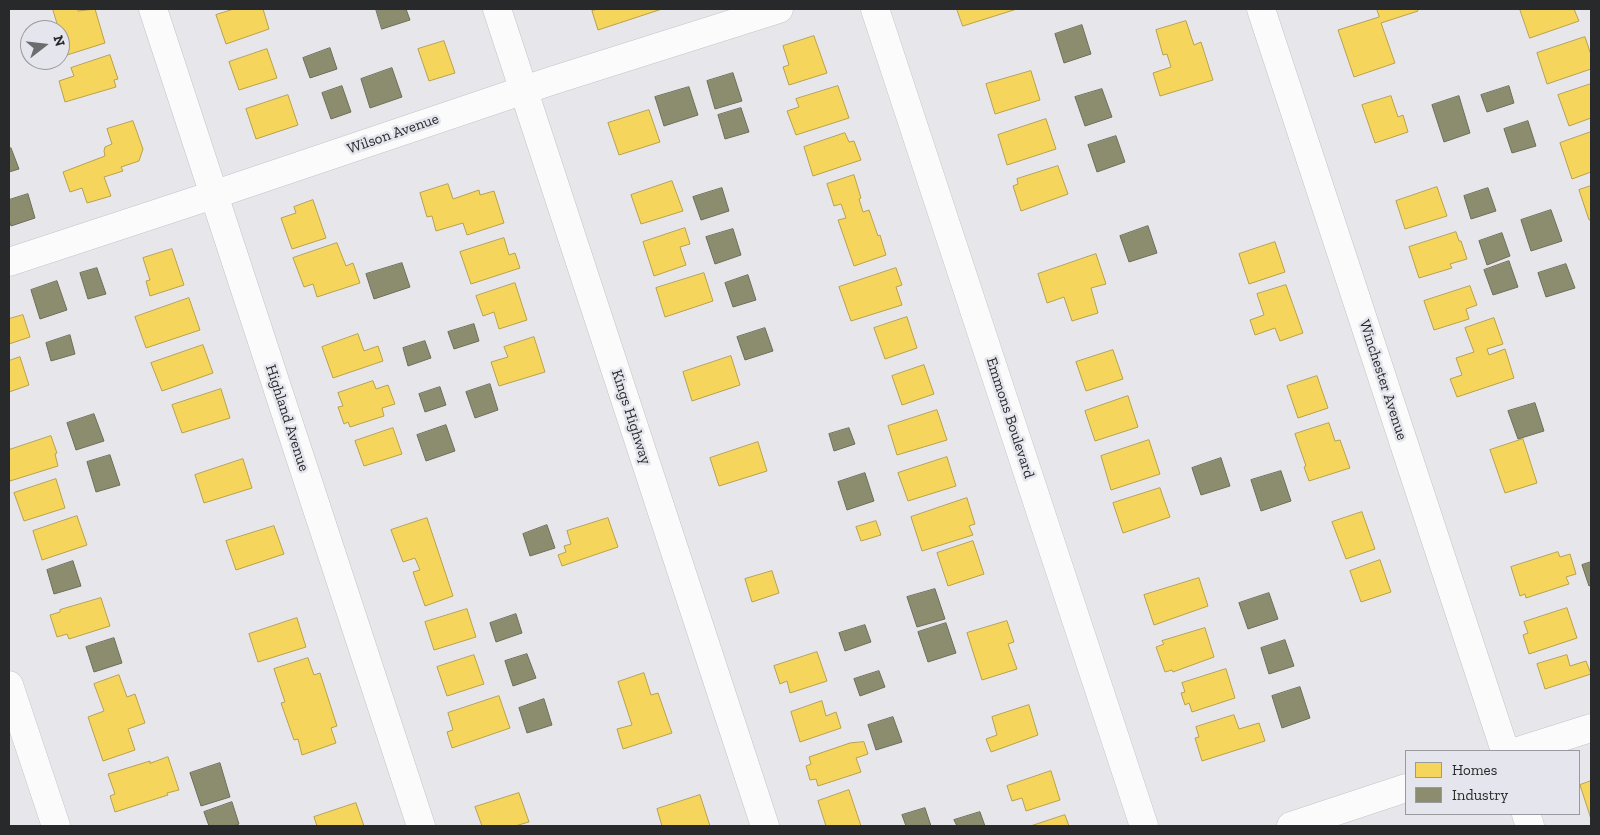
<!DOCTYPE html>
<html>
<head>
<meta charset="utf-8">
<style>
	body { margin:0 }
	#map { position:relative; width:1600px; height:835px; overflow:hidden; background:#e7e7eb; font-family:"Zilla Slab",serif }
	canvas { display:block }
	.frame { position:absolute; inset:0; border:10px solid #28292b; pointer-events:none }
	.legend { position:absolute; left:1405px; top:750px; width:175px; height:65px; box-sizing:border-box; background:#e5e6ed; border:1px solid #999a9f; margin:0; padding:6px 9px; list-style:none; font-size:15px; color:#28292b }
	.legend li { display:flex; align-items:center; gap:10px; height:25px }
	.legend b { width:25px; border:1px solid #999a9f }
	.north { position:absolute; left:20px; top:20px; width:50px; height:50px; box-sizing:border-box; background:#e5e6ed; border:1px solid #999a9f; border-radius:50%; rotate:74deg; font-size:14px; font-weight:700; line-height:20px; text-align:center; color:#28292b }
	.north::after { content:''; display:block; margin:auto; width:18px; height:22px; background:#6b6c6e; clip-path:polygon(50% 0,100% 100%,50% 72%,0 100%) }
</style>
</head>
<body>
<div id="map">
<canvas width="1600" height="835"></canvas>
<div class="frame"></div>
<ul class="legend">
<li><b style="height:14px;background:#f6d55c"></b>Homes</li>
<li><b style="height:14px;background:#8c8c6e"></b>Industry</li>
</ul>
<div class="north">N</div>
</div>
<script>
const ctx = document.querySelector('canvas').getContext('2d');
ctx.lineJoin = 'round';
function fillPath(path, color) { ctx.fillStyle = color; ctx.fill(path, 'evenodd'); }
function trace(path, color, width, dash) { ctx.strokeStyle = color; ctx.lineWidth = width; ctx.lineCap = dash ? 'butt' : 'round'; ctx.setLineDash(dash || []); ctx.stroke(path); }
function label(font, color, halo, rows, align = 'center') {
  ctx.font = font + ' "Zilla Slab",serif'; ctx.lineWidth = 5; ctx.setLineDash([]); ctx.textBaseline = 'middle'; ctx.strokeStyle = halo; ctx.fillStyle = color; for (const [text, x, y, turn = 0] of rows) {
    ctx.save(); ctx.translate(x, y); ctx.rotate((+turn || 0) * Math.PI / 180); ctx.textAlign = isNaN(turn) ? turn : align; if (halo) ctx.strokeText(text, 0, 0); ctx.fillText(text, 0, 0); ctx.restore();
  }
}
const homes = new Path2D(`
	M 53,9 L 77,9 L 78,11 L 95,9 L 105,43 L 67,55 Z
	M 234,9 L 263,9 L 269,29 L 226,44 L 216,15 Z
	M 598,9 L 662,9 L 598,30 L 592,11 Z
	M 957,9 L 1017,9 L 963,26 Z
	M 1377,9 L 1417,9 L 1418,11 L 1381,23 L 1395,63 L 1354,77 L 1338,30 L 1379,17 Z
	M 1520,9 L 1574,9 L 1579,21 L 1530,38 Z
	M 1186,21 L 1194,45 L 1201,42 L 1213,80 L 1160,96 L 1153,73 L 1171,67 L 1167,54 L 1163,55 L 1156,30 Z
	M 814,36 L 827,73 L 789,85 L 783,67 L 789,65 L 783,46 Z
	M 1585,37 L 1591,55 L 1591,69 L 1547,84 L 1537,53 Z
	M 444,41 L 455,73 L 429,81 L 418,49 Z
	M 267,49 L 277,78 L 239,90 L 229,62 Z
	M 110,55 L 118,79 L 114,80 L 116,87 L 65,102 L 59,81 L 74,76 L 71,68 Z
	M 1031,71 L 1040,100 L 995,114 L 986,84 Z
	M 1591,84 L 1591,118 L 1569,126 L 1558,95 Z
	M 838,86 L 849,118 L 796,135 L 787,111 L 799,107 L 796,99 Z
	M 288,95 L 298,125 L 256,139 L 246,109 Z
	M 1391,96 L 1398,117 L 1403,115 L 1408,132 L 1375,143 L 1362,105 Z
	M 649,110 L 660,142 L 619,155 L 608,123 Z
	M 1046,119 L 1056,149 L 1007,165 L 998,135 Z
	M 133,121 L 143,149 L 139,161 L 121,167 L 123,171 L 104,177 L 111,196 L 87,203 L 82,188 L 70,192 L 63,172 L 105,156 L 104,151 L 105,147 L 112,144 L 107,129 Z
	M 1591,132 L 1591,172 L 1572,179 L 1560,143 Z
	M 845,133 L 849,142 L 854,141 L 861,160 L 813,176 L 804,147 Z
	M 1058,166 L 1068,194 L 1021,211 L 1013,186 L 1018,184 L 1017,179 Z
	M 854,175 L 861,198 L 859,199 L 863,212 L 869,210 L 878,236 L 880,235 L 886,255 L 854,266 L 838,220 L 846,218 L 841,204 L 834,206 L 827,184 Z
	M 672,181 L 683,211 L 641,224 L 631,195 Z
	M 448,184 L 453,199 L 479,190 L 480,195 L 494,191 L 504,223 L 467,235 L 463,223 L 436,231 L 432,216 L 427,217 L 420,193 Z
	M 1591,186 L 1591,220 L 1589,220 L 1579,190 Z
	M 1437,187 L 1447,216 L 1405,229 L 1396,201 Z
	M 313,200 L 326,238 L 292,249 L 281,218 L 296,213 L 294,207 Z
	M 685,228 L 690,244 L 680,247 L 686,265 L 654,276 L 643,242 Z
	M 1456,232 L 1459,241 L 1461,241 L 1467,259 L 1450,264 L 1452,268 L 1419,278 L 1409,247 Z
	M 504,238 L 509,255 L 515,253 L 520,268 L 471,284 L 460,252 Z
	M 1275,242 L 1285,272 L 1249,284 L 1239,254 Z
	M 337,243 L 346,266 L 353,263 L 360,283 L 317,297 L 313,284 L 304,287 L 293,258 Z
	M 172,249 L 184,285 L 150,296 L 146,281 L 150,280 L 143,258 Z
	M 1096,254 L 1106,284 L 1091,288 L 1098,313 L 1072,321 L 1064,297 L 1047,303 L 1038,274 Z
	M 896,268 L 902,285 L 896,287 L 902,305 L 851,321 L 839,287 Z
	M 704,273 L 713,301 L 665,317 L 656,288 Z
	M 515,283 L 527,320 L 499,329 L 494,312 L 483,316 L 476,296 Z
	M 1286,285 L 1303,333 L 1280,341 L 1275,328 L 1255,335 L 1250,320 L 1264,315 L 1257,294 Z
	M 1470,286 L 1477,305 L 1466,309 L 1469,319 L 1434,330 L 1424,301 Z
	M 189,298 L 200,330 L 146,348 L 135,317 Z
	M 23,315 L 30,337 L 9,344 L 9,319 Z
	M 907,317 L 917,348 L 885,359 L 874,328 Z
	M 1494,318 L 1503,344 L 1487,349 L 1489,355 L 1505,349 L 1514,378 L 1457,397 L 1450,379 L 1462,375 L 1456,358 L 1474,352 L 1465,328 Z
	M 358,334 L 364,351 L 378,346 L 383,361 L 333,378 L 322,347 Z
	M 534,337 L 545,372 L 499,386 L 491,362 L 508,357 L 504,347 Z
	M 203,345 L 213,373 L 162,391 L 151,363 Z
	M 1113,350 L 1123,379 L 1086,391 L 1076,362 Z
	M 731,356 L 740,385 L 692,401 L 683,372 Z
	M 20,357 L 29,385 L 9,392 L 9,361 Z
	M 924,365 L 934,394 L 902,405 L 892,376 Z
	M 1317,376 L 1328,408 L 1298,418 L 1287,386 Z
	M 373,381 L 376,389 L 388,385 L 395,404 L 382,408 L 384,416 L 350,427 L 348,422 L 344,424 L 338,407 L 343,406 L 338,393 Z
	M 221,389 L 230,418 L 182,433 L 172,405 Z
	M 1128,396 L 1138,427 L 1095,441 L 1085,411 Z
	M 937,410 L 947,440 L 897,455 L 888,426 Z
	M 1329,423 L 1335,441 L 1340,440 L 1350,468 L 1309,481 L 1304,467 L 1306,466 L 1295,434 Z
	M 393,428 L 402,454 L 364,466 L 355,441 Z
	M 51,436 L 57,453 L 55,454 L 58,466 L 10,481 L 9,477 L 9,450 Z
	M 1523,439 L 1537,483 L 1505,493 L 1490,450 Z
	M 1149,440 L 1160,474 L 1111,490 L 1101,456 Z
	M 758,442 L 767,471 L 719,486 L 710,458 Z
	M 947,457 L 956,486 L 908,501 L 898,473 Z
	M 243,459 L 252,488 L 204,503 L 195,475 Z
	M 56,479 L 65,508 L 24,521 L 14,493 Z
	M 1160,488 L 1170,517 L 1123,533 L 1113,503 Z
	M 967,498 L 975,524 L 969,526 L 973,535 L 922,551 L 911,517 Z
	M 1362,512 L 1375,549 L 1346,559 L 1332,522 Z
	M 77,516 L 87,545 L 42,560 L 33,531 Z
	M 427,518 L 453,596 L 425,606 L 413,572 L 420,570 L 415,558 L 403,562 L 391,530 Z
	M 608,518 L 618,547 L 562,566 L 558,555 L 566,552 L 564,546 L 571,544 L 567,531 Z
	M 876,521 L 881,535 L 861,541 L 856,527 Z
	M 274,526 L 284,554 L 236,570 L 226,541 Z
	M 973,541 L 984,574 L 948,586 L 937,553 Z
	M 1558,552 L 1560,557 L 1570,554 L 1576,574 L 1566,577 L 1569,584 L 1526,598 L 1525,594 L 1520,596 L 1511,567 Z
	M 1380,560 L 1391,592 L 1361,602 L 1350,571 Z
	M 772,571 L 779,593 L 752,602 L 745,579 Z
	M 1199,578 L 1208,606 L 1154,625 L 1144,595 Z
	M 101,598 L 110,626 L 69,639 L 67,634 L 57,637 L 50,615 L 60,612 L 60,610 Z
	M 1567,608 L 1577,638 L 1529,654 L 1523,635 L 1528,633 L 1524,622 Z
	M 467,609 L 476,637 L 434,650 L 425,622 Z
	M 297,618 L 306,647 L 258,662 L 249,634 Z
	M 1007,621 L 1014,642 L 1008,644 L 1017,669 L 982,680 L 967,633 Z
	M 1205,628 L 1214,657 L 1173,672 L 1172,670 L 1165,672 L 1156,647 L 1164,644 L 1162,641 Z
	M 817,652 L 827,681 L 790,693 L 787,681 L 780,684 L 774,666 Z
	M 474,655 L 484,684 L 447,696 L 437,667 Z
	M 1567,655 L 1570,666 L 1586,661 L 1591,674 L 1545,689 L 1537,664 Z
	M 308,658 L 314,675 L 320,673 L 337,726 L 331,728 L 336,743 L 302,755 L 298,739 L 294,740 L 281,703 L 285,702 L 274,669 Z
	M 1226,669 L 1235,698 L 1192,712 L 1189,703 L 1185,705 L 1181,693 L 1185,692 L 1182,683 Z
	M 644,673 L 651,695 L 658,693 L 672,733 L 623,749 L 617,729 L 632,725 L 618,682 Z
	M 119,675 L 127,697 L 135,694 L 145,723 L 128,729 L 135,750 L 103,761 L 88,717 L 104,711 L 94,684 Z
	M 499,696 L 510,728 L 452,748 L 447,732 L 453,730 L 448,713 Z
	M 822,701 L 826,716 L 836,712 L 841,728 L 800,742 L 791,712 Z
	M 1029,705 L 1038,735 L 991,752 L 986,739 L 997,735 L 992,717 Z
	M 1234,715 L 1239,729 L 1259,723 L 1265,741 L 1202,761 L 1195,738 L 1199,737 L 1196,727 Z
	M 864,742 L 868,754 L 856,758 L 861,772 L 818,786 L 816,779 L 810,780 L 806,766 L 811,764 L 809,757 L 850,743 Z
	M 168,757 L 179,790 L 167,793 L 168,795 L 115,812 L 110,796 L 115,794 L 108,774 L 150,761 L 150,763 Z
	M 1051,771 L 1060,800 L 1026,811 L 1022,798 L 1012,801 L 1007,786 Z
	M 1591,781 L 1591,819 L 1580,785 Z
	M 849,790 L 861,826 L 826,826 L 818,801 Z
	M 519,793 L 529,822 L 515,826 L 482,826 L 475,807 Z
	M 700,795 L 710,826 L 662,826 L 657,809 Z
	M 356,803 L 364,826 L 317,826 L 314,817 Z
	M 1065,815 L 1069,826 L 1031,826 Z`);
fillPath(homes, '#f6d55c');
trace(homes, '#b8a14d', 1);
const industry = new Path2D(`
	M 376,9 L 406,9 L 410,20 L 382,29 Z
	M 1082,25 L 1091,54 L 1064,63 L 1055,34 Z
	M 330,48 L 337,69 L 310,78 L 303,58 Z
	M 392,68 L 402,97 L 370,108 L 361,79 Z
	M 733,73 L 742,101 L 715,109 L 707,81 Z
	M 342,86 L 351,112 L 331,119 L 322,93 Z
	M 1509,86 L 1514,103 L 1487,112 L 1481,95 Z
	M 689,87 L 698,115 L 664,126 L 655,97 Z
	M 1102,89 L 1112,117 L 1085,126 L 1075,97 Z
	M 1459,96 L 1470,133 L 1444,142 L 1432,105 Z
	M 741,108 L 749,132 L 725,139 L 718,115 Z
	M 1528,121 L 1536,146 L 1512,153 L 1504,129 Z
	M 1116,136 L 1125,162 L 1097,172 L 1088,145 Z
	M 11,148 L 19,169 L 9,172 L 9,149 Z
	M 722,188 L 729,211 L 701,220 L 693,197 Z
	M 1488,188 L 1496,211 L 1471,219 L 1464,196 Z
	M 28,194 L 35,218 L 11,226 L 9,220 L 9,200 Z
	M 1551,210 L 1562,241 L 1531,251 L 1521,220 Z
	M 1148,226 L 1157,253 L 1129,262 L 1120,236 Z
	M 733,229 L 741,255 L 715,264 L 706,237 Z
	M 1502,233 L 1510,256 L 1487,265 L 1479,241 Z
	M 1509,261 L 1518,287 L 1493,295 L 1484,270 Z
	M 402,263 L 410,287 L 374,299 L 366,274 Z
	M 1566,264 L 1575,288 L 1546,297 L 1538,273 Z
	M 97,268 L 106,294 L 88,299 L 80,273 Z
	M 748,275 L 756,300 L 733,307 L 725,283 Z
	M 57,281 L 67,310 L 40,319 L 31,290 Z
	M 474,324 L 479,341 L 454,349 L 448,332 Z
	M 765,328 L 773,351 L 745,360 L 737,337 Z
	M 70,335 L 75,354 L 51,361 L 46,343 Z
	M 425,341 L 431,358 L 408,366 L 403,348 Z
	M 490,384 L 498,410 L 475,418 L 466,392 Z
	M 440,387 L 446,405 L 425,412 L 419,394 Z
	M 1535,403 L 1544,431 L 1518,439 L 1508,411 Z
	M 94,414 L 104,441 L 76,450 L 67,423 Z
	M 446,425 L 455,451 L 426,461 L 417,435 Z
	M 849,428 L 855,444 L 834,451 L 829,434 Z
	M 110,455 L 120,485 L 96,492 L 87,462 Z
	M 1221,458 L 1230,486 L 1201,495 L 1192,468 Z
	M 1281,471 L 1291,501 L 1261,511 L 1251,480 Z
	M 865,473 L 874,501 L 847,510 L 838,482 Z
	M 547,525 L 555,548 L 530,556 L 523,534 Z
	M 73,561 L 81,586 L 54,594 L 47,570 Z
	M 1591,562 L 1591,585 L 1589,586 L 1582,565 Z
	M 935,589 L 945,619 L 917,627 L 907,597 Z
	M 1269,593 L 1278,619 L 1248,629 L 1239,603 Z
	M 516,614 L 522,633 L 496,642 L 490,623 Z
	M 946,623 L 956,653 L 928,662 L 918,632 Z
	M 865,625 L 871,642 L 845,651 L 839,633 Z
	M 114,638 L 122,663 L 94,672 L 86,647 Z
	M 1285,640 L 1294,666 L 1269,674 L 1261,648 Z
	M 527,654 L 536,678 L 513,686 L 505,661 Z
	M 879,671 L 885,687 L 860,696 L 854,679 Z
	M 1300,687 L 1310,718 L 1282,728 L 1272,696 Z
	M 544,699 L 552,725 L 527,733 L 519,708 Z
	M 893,717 L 902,742 L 876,750 L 868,725 Z
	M 220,763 L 230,797 L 201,806 L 190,773 Z
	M 232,802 L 239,824 L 234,826 L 209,826 L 204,812 Z
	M 925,808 L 931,826 L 906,826 L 902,815 Z
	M 980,812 L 985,826 L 957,826 L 954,820 Z`);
fillPath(industry, '#8c8c6e');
trace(industry, '#6e6e5a', 1);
const minor = new Path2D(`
	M 153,9 L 421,826
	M 497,9 L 765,826
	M 1261,9 L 1505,751
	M 9,262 L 213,195 L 551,81 L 779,9
	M 9,685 L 56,826
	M 1518,751 L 1591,728
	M 1526,814 L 1530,826
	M 1291,826 L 1406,788`);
const tertiary = new Path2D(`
	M 875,9 L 1144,826`);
trace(minor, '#c4c4c7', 29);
trace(tertiary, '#c4c4c7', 29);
trace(minor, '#fbfbfc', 28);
trace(tertiary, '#fbfbfc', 28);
label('15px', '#28292b', '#e5e6ed', [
	["Wilson Avenue",393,134,-19],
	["Winchester Avenue",1383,380,72],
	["Kings Highway",631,417,72],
	["Highland Avenue",287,418,72],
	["Emmons Boulevard",1010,418,72]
]);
</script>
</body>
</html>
